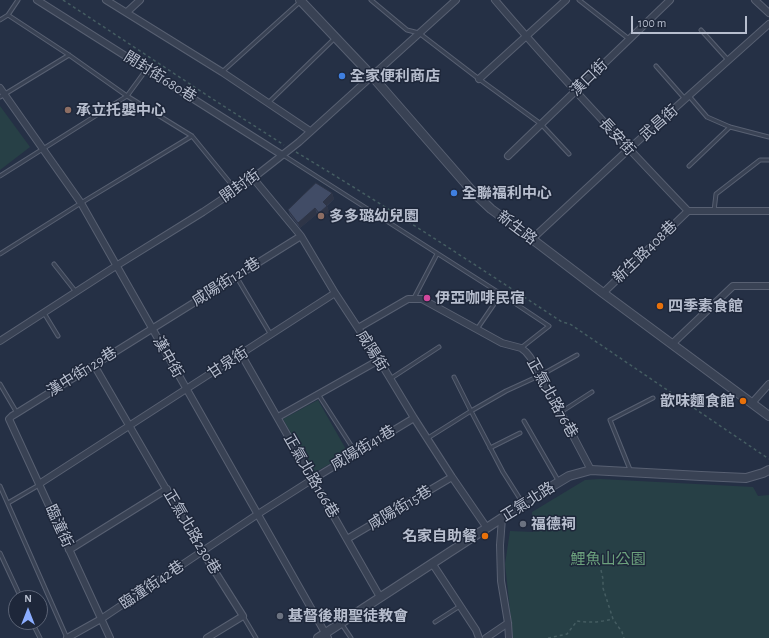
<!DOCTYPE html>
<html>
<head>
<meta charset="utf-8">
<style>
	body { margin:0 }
	#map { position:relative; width:769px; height:638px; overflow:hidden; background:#253045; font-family:"Alegreya Sans",sans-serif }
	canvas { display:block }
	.north { position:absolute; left:8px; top:590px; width:40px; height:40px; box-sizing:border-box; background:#1e273a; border:1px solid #5b6375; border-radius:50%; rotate:0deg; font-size:11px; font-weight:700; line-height:16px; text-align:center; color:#b7bece }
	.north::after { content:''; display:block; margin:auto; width:14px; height:18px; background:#8badff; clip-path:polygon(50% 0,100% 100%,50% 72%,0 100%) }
	.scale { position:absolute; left:631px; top:16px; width:116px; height:18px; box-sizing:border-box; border:2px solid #b7bece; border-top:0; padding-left:5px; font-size:12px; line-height:14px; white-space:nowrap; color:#b7bece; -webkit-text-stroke:3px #1e273a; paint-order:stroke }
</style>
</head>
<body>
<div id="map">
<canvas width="769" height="638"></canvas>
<div class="north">N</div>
<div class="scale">100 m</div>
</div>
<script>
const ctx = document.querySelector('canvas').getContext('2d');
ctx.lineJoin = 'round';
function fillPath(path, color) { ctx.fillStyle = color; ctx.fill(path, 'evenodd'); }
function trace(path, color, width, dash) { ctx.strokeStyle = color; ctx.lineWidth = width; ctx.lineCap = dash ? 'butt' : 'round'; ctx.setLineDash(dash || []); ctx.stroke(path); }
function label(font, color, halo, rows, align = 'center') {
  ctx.font = font + ' "Alegreya Sans","Noto Sans TC",sans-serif'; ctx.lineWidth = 3; ctx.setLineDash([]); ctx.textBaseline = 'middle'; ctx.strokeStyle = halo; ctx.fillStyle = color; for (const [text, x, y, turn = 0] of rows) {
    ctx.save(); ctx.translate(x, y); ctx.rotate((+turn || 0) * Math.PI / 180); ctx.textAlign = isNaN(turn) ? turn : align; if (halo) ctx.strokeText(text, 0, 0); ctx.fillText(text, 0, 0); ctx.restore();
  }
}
fillPath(new Path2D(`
	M 0,106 L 30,147 L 0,170 Z
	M 318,400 L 348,453 L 314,473 L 283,419 Z
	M 600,479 L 753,487 L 758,496 L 769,495 L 769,638 L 513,638 L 505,564 L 510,531 L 533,532 L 532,512 L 585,480 Z`), '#274046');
const service = new Path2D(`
	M 371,0 L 407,30 L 419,33 L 479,79 L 541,124 L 569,154
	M 579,0 L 629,39
	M 8,15 L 69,55 L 127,96 L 192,136 L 236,190
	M 0,20 L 8,15 L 18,0
	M 701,30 L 728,60
	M 656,66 L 685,99
	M 222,72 L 301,1
	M 689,96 L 707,117 L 730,127 L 769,137
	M 0,97 L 69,55
	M 268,103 L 335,38
	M 283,155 L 501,294 L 549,326 L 521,348
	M 689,166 L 730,127
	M 0,176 L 127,96 L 146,70
	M 714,211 L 716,194 L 760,160 L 769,160
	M 0,254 L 81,203 L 192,136
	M 54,264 L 76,292
	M 236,276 L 271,335
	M 414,298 L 437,254
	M 44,313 L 58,336
	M 477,329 L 501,294
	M 454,377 L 471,411 L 503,472 L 522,502
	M 390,379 L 439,347
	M 0,384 L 17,413
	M 318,394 L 356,453
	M 561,412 L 592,392
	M 524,421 L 559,482
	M 428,438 L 471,411 L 506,391 L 541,375 L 577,355
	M 490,448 L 520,433
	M 631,472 L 610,420 L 653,398
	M 0,486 L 67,638
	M 8,503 L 39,485
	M 0,553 L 21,598
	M 243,616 L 256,638
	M 32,622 L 40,638
	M 435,622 L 460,606
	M 341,623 L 351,638`);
const minor = new Path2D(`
	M 37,0 L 282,155
	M 106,0 L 222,72 L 310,131
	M 495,0 C 557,73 622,142 688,211 L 769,211
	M 755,0 L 769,13
	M 127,12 L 140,0
	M 479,79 L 566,0
	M 0,88 L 81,203 L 328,638
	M 508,156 L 670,0
	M 253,178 L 301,236 L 335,293 L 379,360 L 414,418 L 452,477 L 487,528
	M 532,239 L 629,149 L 769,24
	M 603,293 L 688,211
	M 358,328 L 408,299 L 422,299 L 502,343 L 521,348 L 526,352 L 530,357 L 541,375 L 591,470
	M 0,341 L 116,266 L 203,212 L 248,182 L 299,142 L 456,0
	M 672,344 L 733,286 L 769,286
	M 241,354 L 380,597
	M 94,365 L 202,551 L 243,616 L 207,638
	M 752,403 L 769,384
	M 278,417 L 379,360
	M 39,484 L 335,293
	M 502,518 L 500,545 L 501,581 L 508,623 L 509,638
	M 347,539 L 452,477
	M 69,550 L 167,489
	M 432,563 L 476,630 L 479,638
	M 67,638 L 101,619 L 258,514 L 313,479 L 414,418
	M 110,638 L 9,419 L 12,416 L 17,413 L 301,236
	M 486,638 L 508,623`);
const tertiary = new Path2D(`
	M 300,0 L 372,76 L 473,192 L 491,209 L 532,239 L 603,293 L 769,416
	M 318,638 L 502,518 L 519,506 L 569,476 L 591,470 L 701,476 L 746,478 L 763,473 L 769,470`);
trace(service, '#586072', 5);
trace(minor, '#586072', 8);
trace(tertiary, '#586072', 10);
trace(new Path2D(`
	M 63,0 L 208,96 L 284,145
	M 296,152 C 386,206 474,264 562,322 L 570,324 L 769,459
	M 601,570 L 603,579 L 603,588 L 613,619 L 622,632 L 624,638
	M 548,638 L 567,634 L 577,621 C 590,623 601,622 613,619`), '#455d62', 1.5, [3, 3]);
trace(service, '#394254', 3);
trace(minor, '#394254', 6);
trace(tertiary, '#394254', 8);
fillPath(new Path2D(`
	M 332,193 L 334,199 L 327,206 L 329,212 L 321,218 L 317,214 L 300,228 L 290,215 L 288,210 Z`), '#384158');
fillPath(new Path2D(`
	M 332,193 L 334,199 L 325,207 L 323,202 Z
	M 327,206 L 329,212 L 321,218 L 319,213 Z
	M 315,208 L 317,214 L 300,228 L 298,223 Z`), '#2e3547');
const building = new Path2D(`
	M 316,183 L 332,193 L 323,202 L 327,206 L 319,213 L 315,208 L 298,223 L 288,210 Z`);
fillPath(building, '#414c66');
trace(building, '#2e3547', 1);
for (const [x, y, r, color] of [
	[342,76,4,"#3f7fe0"],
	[68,110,4,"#8d6e63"],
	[454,193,4,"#3f7fe0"],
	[321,216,4,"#8d6e63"],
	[427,298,4,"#d1479c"],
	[660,306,4,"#e8710a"],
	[743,401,4,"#e8710a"],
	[523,524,4,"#6b7280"],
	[485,536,4,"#e8710a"],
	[280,616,4,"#6b7280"]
]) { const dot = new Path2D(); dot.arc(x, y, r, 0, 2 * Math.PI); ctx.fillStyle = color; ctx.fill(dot); trace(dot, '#1e273a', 1.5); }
label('bold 15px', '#b7bece', '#1e273a', [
	["全家便利商店",350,76],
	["承立托嬰中心",76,110],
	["全聯福利中心",462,193],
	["多多璐幼兒園",329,216],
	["伊亞咖啡民宿",435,298],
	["四季素食館",668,306],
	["歆味麵食館",735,401,"right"],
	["福德祠",531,524],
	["名家自助餐",477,536,"right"],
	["基督後期聖徒教會",288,616]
], 'left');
label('15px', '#b7bece', '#1e273a', [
	["開封街680巷",160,77,32],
	["漢口街",589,78,-44],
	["武昌街",659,123,-41],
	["長安街",617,137,47],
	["開封街",240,186,-35],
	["新生路",517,228,37],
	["新生路408巷",645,252,-44],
	["咸陽街121巷",226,282,-32],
	["咸陽街",372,351,58],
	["漢中街",168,357,60],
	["甘泉街",228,363,-33],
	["漢中街129巷",82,372,-32],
	["正氣北路76巷",552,398,61],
	["咸陽街41巷",363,448,-31],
	["正氣北路166巷",311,476,60],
	["正氣北路",528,502,-32],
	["咸陽街15巷",400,508,-31],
	["臨潼街",59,526,65],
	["正氣北路230巷",192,532,59],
	["臨潼街42巷",152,585,-34]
]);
label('15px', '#6ca17d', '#1e273a', [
	["鯉魚山公園",608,559]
]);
</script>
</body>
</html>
